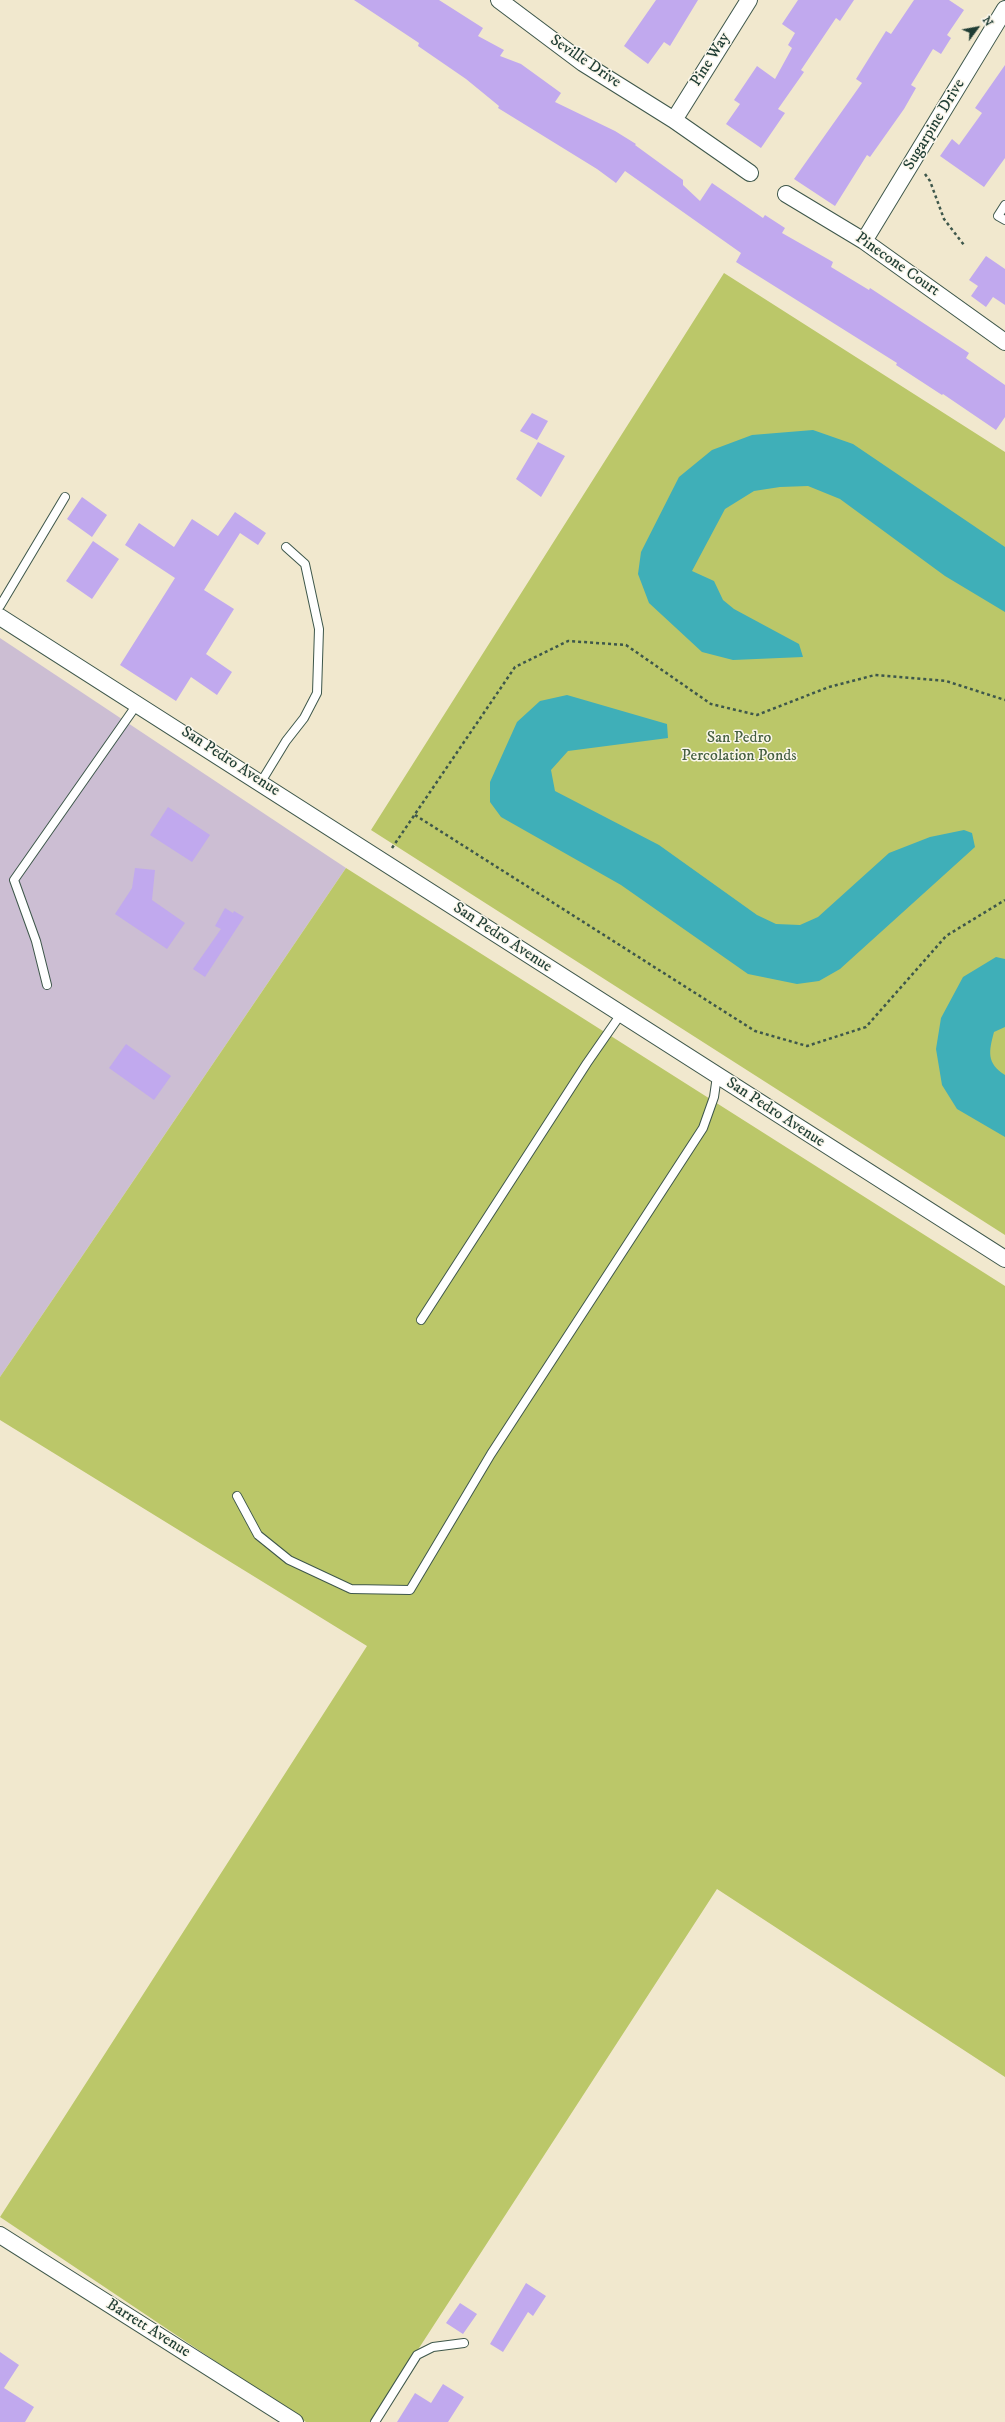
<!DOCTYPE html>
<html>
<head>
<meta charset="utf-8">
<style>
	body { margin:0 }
	#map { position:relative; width:1005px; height:2422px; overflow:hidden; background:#f1e8ce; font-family:"IM FELL DW Pica",serif }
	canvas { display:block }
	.north { position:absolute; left:957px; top:8px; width:40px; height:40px; -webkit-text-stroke:3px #fbf7ec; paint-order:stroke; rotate:58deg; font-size:11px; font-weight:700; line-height:16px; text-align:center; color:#1f3d34 }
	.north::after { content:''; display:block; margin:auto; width:14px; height:18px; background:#1f3d34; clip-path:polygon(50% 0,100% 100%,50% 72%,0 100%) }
</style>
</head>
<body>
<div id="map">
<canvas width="1005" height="2422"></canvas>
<div class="north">N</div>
</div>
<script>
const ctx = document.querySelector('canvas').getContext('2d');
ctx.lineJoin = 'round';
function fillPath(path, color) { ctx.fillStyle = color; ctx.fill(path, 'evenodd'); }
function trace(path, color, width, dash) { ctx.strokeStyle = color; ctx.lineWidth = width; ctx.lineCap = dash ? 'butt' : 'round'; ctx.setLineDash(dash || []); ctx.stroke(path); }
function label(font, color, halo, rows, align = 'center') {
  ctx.font = font + ' "IM FELL DW Pica",serif'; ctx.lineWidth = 3; ctx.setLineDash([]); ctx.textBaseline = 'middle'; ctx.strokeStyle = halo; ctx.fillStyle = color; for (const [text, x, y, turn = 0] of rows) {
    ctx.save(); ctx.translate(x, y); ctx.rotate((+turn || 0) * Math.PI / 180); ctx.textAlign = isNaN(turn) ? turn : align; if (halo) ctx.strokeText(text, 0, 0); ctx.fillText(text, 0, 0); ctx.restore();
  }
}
fillPath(new Path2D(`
	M 0,638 L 346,868 L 0,1377 Z`), '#ccbed3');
fillPath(new Path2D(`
	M 724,273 L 1005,452 L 1005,1235 L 371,830 Z
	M 346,868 L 1005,1286 L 1005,2077 L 717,1889 L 371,2422 L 306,2422 L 0,2217 L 367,1646 L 0,1420 L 0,1377 Z`), '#bbc769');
fillPath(new Path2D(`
	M 813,430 L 853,444 L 1005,547 L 1005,612 L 945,576 L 840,499 L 808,486 L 780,487 L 754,491 L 725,509 L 692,571 L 714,581 L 723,600 L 734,609 L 799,644 L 803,657 L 733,660 L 702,652 L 649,603 L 638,574 L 641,552 L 679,477 L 712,450 L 752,435 Z
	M 567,695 L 667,724 L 668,738 L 568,751 L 551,770 L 555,791 L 659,845 L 757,915 L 776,924 L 800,925 L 818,917 L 889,853 L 930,837 L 964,830 L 972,833 L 975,847 L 840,969 L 819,981 L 797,984 L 748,974 L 621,885 L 501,817 L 490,802 L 490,782 L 517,722 L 540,701 Z
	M 996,957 L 1005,959 L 1005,1027 L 994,1032 C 989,1051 986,1063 1005,1075 L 1005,1137 L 957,1109 L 942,1085 L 936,1049 L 941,1018 L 963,977 Z`), '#3fafb8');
fillPath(new Path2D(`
	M 354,0 L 439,0 L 483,28 L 478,36 L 504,50 L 500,56 L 521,64 L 561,93 L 555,102 L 615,131 L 636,144 L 635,145 L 683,180 L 683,185 L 700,201 L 712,183 L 763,218 L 765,215 L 785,228 L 782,233 L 833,262 L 831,267 L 869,290 L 870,288 L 969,353 L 966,358 L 1005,385 L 1005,417 L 996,430 L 943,394 L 942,395 L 896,365 L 897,363 L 736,262 L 741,253 L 625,171 L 616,183 L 597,169 L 498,108 L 499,106 L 466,79 L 418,46 L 419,43 Z
	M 656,0 L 698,0 L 670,46 L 664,42 L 648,64 L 624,46 Z
	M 798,0 L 854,0 L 840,21 L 836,18 L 801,70 L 804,72 L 778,109 L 785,113 L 761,148 L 726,124 L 740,104 L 734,100 L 757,66 L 775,79 L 792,48 L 788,45 L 795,33 L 782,24 Z
	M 914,0 L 949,0 L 964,10 L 947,35 L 951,38 L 941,54 L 933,49 L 911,85 L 916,88 L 904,109 L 870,157 L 867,155 L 835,206 L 794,179 L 862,83 L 856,79 L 886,31 L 891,34 Z
	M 1005,65 L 1005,158 L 984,187 L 940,156 L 952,139 L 959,145 L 982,113 L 975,108 Z
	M 986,256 L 1005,269 L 1005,305 L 993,297 L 986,307 L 971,296 L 978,286 L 969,280 Z
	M 532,413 L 548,421 L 537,440 L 520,431 Z
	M 538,442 L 565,456 L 541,497 L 516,479 Z
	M 82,497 L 107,515 L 92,537 L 67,519 Z
	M 235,512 L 266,533 L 258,545 L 240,533 L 204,590 L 234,609 L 206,654 L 232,672 L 217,695 L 191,677 L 176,701 L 120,665 L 175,578 L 125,545 L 139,523 L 174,547 L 192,519 L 218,536 Z
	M 93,541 L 119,559 L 92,599 L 66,581 Z
	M 168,807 L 210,835 L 192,862 L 150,835 Z
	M 135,868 L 155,870 L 152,900 L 185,923 L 167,949 L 115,914 L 132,888 Z
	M 225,908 L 233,913 L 234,911 L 244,917 L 205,977 L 193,969 L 221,929 L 215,926 Z
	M 126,1044 L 171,1076 L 154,1100 L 109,1068 Z
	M 526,2283 L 546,2296 L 533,2316 L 528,2312 L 503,2352 L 490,2344 Z
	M 460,2303 L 477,2314 L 463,2334 L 446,2323 Z
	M 0,2352 L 19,2365 L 4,2388 L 34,2407 L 25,2422 L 0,2422 Z
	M 443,2384 L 464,2397 L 448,2422 L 397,2422 L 415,2393 L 431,2403 Z`), '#c1a9ee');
const service = new Path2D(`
	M 1005,205 L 998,216 L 1005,220
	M 0,606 L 65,497
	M 261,782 L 286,741 L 304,718 L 317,693 L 319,629 L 305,564 L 286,547
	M 47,985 L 36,941 L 14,880 L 138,703
	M 421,1320 L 587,1063 L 621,1014
	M 237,1496 L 258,1535 L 289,1560 L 351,1589 L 410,1590 L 491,1454 L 703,1128 L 714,1097 L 717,1076
	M 375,2422 L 417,2355 L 433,2347 L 464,2343`);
const minor = new Path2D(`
	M 499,0 L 583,63 L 674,120 L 750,173
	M 674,120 L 749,0
	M 786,194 L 864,241 L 1005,342
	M 864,241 L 1005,9
	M 0,617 L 1005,1259
	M 0,2235 L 295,2422`);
trace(service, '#3e574b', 10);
trace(minor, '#3e574b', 18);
trace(new Path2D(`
	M 925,174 L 930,181 L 944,219 L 964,245
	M 415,815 L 755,1031 L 807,1046 L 866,1027 L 946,936 L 1005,900
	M 392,848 L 515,667 L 568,641 L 626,645 L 711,704 L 757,715 L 829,687 L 875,675 L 946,681 L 1005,700`), '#3e574b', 2.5, [3, 3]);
trace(service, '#fff', 8);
trace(minor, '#fff', 16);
label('16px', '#1f3d34', '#fbf7ec', [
	["Pine Way",711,60,-58],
	["Seville Drive",585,62,34],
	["Sugarpine Drive",935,125,-59],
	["Pinecone Court",897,265,35],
	["San Pedro Avenue",230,762,33],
	["San Pedro Avenue",502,938,33],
	["San Pedro Avenue",775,1113,33],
	["Barrett Avenue",148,2329,32]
]);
label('16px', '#466041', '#fbf7ec', [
	["San Pedro",739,739],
	["Percolation Ponds",739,757]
]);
</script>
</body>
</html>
